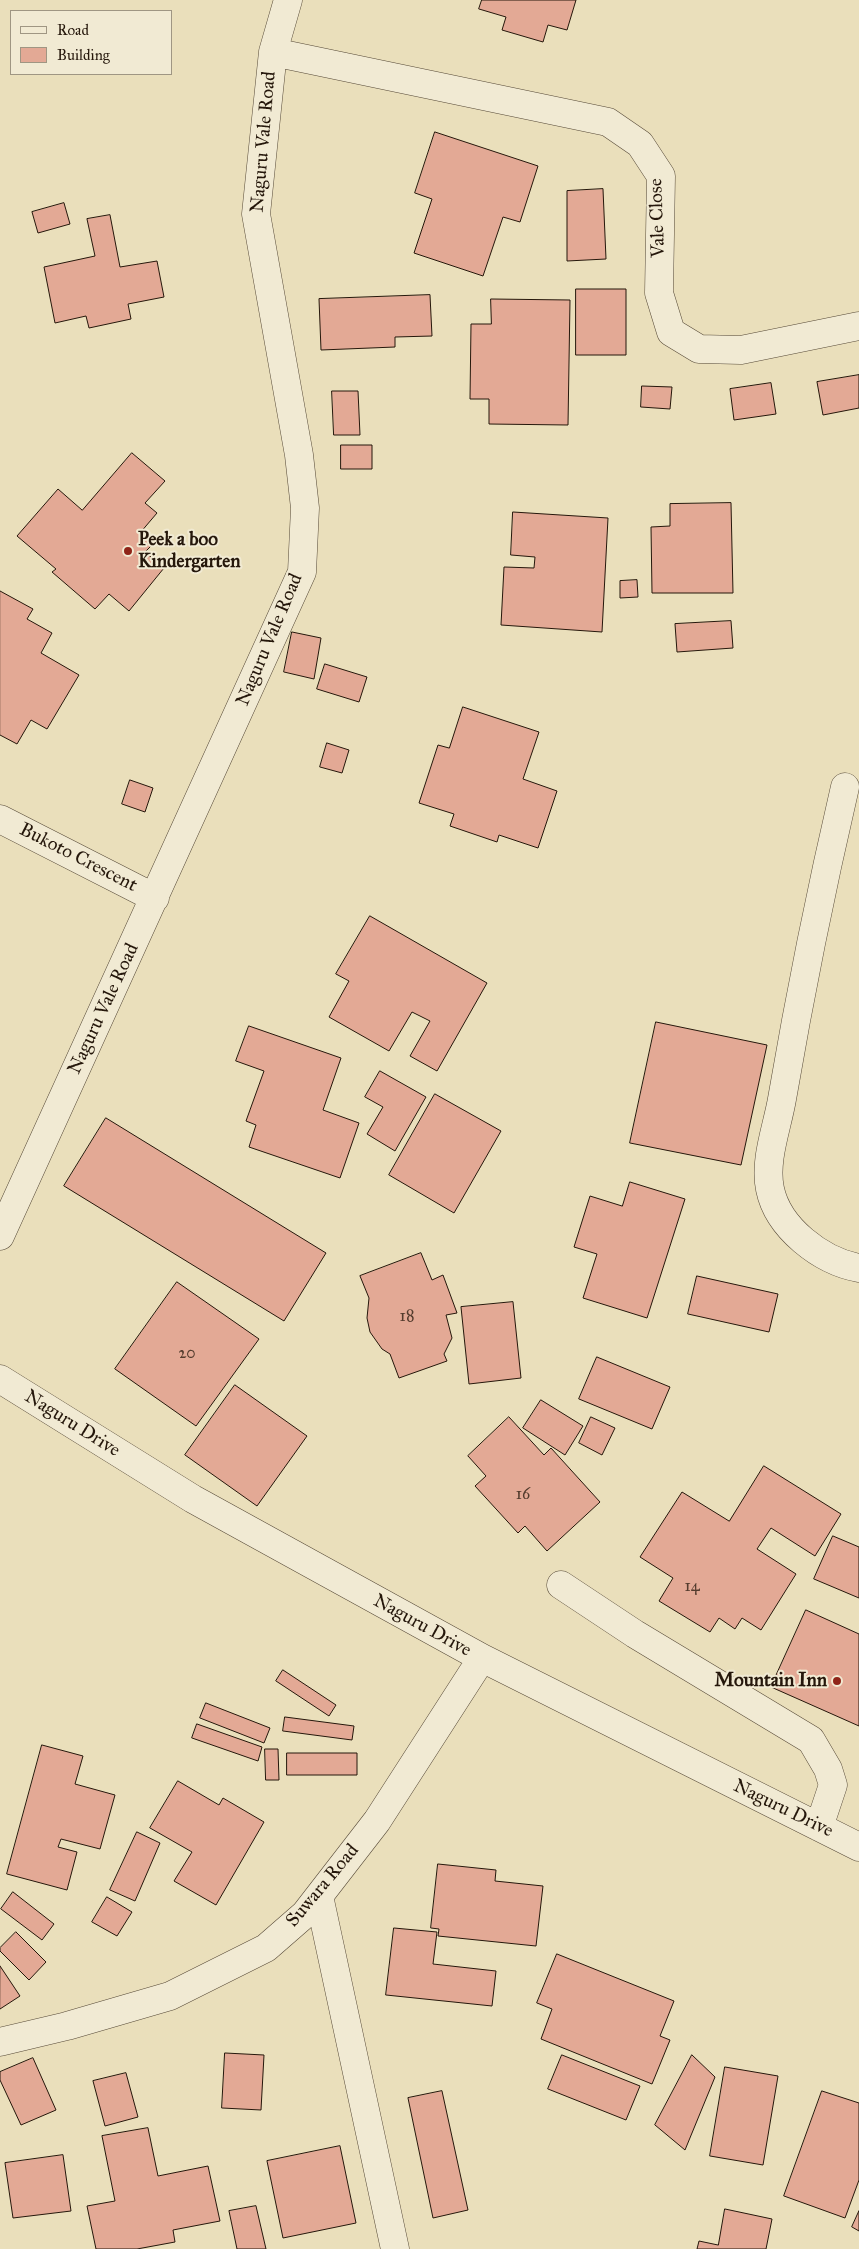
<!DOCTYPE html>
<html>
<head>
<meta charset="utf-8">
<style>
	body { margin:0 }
	#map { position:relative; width:859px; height:2249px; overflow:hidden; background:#eadfbb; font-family:"IM FELL Great Primer",serif }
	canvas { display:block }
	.legend { position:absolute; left:10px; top:10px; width:162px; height:65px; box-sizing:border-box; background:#f1ead3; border:1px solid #9f9683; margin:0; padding:6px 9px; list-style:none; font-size:15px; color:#25170b }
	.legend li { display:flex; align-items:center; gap:10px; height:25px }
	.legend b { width:25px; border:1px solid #9f9683 }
</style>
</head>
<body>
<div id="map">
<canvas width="859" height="2249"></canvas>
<ul class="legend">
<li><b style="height:6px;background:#f1ead3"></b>Road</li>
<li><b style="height:14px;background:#e3a995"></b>Building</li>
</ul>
</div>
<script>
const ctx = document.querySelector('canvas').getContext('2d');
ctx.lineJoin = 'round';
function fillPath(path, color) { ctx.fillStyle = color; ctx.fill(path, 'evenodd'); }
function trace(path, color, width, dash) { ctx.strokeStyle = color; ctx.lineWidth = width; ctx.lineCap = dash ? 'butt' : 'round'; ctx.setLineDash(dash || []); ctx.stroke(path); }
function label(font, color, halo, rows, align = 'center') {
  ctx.font = font + ' "IM FELL Great Primer",serif'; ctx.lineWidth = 4; ctx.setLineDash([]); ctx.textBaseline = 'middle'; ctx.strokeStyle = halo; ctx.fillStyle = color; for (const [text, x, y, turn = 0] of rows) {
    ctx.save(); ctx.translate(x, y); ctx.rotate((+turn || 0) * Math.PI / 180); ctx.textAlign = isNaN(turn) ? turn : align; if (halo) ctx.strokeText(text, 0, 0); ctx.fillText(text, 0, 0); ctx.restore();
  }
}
const building = new Path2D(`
	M 482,0 L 576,0 L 567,30 L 548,25 L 543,42 L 502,30 L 506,17 L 479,9 Z
	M 435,132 L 538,166 L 520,222 L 503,217 L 483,276 L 414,253 L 432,199 L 415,193 Z
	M 603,189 L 606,259 L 567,261 L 567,191 Z
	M 64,203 L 70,224 L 38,233 L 32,212 Z
	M 110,215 L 120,267 L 157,261 L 164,297 L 128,304 L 131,319 L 89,328 L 86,316 L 55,323 L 44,267 L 95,256 L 87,219 Z
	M 576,289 L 626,289 L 626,355 L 576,355 Z
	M 430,295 L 432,336 L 395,337 L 395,347 L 321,350 L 319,299 Z
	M 491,299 L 570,300 L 568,425 L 489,424 L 489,399 L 470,399 L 471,324 L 491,324 Z
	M 859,375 L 859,408 L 823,415 L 817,382 Z
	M 771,383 L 776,414 L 734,420 L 730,389 Z
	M 642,386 L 672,387 L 670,409 L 641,407 Z
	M 332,391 L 358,391 L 360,435 L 334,435 Z
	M 341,445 L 372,445 L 372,469 L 341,469 Z
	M 132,453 L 165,481 L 145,503 L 157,513 L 140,533 L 153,544 L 145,552 L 164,568 L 129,611 L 109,594 L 95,609 L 52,572 L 56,569 L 17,536 L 58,489 L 82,510 Z
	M 731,503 L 733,593 L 652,593 L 651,527 L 670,526 L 670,504 Z
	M 513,512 L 608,518 L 602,632 L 501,625 L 504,567 L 534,568 L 535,557 L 511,555 Z
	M 637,580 L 638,597 L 620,598 L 620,581 Z
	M 0,591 L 33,609 L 27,619 L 52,633 L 41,653 L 79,675 L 47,729 L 31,720 L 17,744 L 0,735 Z
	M 731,621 L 733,648 L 677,652 L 675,624 Z
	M 292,632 L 321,638 L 314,679 L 284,672 Z
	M 325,664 L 367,677 L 359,702 L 317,689 Z
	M 463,707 L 539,732 L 523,779 L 557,791 L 538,848 L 499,835 L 497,842 L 450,826 L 454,814 L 419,803 L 438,745 L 449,748 Z
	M 327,743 L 349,750 L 342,773 L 320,767 Z
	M 130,780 L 153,788 L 145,812 L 122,804 Z
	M 370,916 L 487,983 L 437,1071 L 410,1056 L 430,1021 L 412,1012 L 389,1051 L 329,1017 L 349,981 L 336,974 Z
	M 656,1022 L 767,1045 L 741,1165 L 630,1143 Z
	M 249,1026 L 341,1058 L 323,1110 L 359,1123 L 340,1178 L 249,1147 L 256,1125 L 246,1121 L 264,1071 L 236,1061 Z
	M 380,1071 L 426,1097 L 395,1151 L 367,1134 L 383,1107 L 365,1097 Z
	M 435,1094 L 501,1131 L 454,1213 L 389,1175 Z
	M 106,1118 L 326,1253 L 284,1321 L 64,1186 Z
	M 630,1182 L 685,1199 L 647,1318 L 583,1298 L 597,1254 L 574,1247 L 590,1196 L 622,1206 Z
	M 421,1253 L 432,1280 L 443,1275 L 457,1313 L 446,1315 L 452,1338 L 444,1354 L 447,1361 L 399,1378 L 390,1354 L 382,1349 L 370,1332 L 367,1318 L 369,1298 L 360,1276 Z
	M 697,1276 L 778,1294 L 769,1332 L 688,1314 Z
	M 177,1282 L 259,1339 L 196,1426 L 115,1369 Z
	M 513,1302 L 521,1378 L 469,1384 L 461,1307 Z
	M 597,1357 L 670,1387 L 652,1429 L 579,1399 Z
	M 235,1385 L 307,1436 L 257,1506 L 185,1455 Z
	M 541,1400 L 583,1426 L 565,1455 L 523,1428 Z
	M 509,1417 L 544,1455 L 551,1448 L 600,1502 L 547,1551 L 525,1526 L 518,1533 L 475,1486 L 486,1476 L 468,1456 Z
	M 591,1417 L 615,1428 L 602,1455 L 579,1443 Z
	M 764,1466 L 841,1514 L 815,1556 L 771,1528 L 757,1549 L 796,1574 L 761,1630 L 742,1618 L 735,1629 L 719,1618 L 710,1632 L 659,1601 L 673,1578 L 640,1557 L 682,1492 L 729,1521 Z
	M 833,1536 L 859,1547 L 859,1598 L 814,1579 Z
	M 806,1610 L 859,1634 L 859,1726 L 771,1687 Z
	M 283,1670 L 336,1705 L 329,1716 L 276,1681 Z
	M 206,1703 L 270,1728 L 264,1743 L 200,1718 Z
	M 285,1717 L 354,1726 L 352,1740 L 283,1731 Z
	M 197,1724 L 262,1747 L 258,1761 L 192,1738 Z
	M 42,1745 L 83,1756 L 75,1784 L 115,1795 L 100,1849 L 61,1839 L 58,1847 L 77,1852 L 67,1890 L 7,1874 Z
	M 265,1749 L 278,1749 L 279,1780 L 266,1780 Z
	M 287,1753 L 357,1753 L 357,1775 L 287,1775 Z
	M 178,1781 L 219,1805 L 223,1798 L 264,1822 L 216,1905 L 174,1881 L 192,1852 L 150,1828 Z
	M 137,1832 L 160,1843 L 135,1901 L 110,1890 Z
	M 438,1864 L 496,1870 L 495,1881 L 543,1886 L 536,1946 L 438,1936 L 439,1929 L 431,1928 Z
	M 13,1892 L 54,1924 L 42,1940 L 1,1909 Z
	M 107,1897 L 132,1912 L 117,1936 L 92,1922 Z
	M 394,1928 L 437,1932 L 433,1964 L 496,1971 L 492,2006 L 386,1995 Z
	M 16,1932 L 46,1962 L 29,1980 L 0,1951 L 0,1948 Z
	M 557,1954 L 674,2001 L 660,2036 L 670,2040 L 652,2084 L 541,2039 L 552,2009 L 537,2003 Z
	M 0,1966 L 20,1996 L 0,2009 Z
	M 225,2053 L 264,2055 L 261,2110 L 222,2108 Z
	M 562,2055 L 640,2086 L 626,2120 L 548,2089 Z
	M 692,2055 L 715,2077 L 685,2150 L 655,2125 Z
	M 33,2058 L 56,2110 L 21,2125 L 0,2080 L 0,2072 Z
	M 725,2067 L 778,2076 L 763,2165 L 710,2156 Z
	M 126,2073 L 138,2117 L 105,2126 L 93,2081 Z
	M 442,2091 L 468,2210 L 433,2218 L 408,2098 Z
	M 822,2091 L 859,2103 L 859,2180 L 845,2218 L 784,2196 Z
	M 148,2128 L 158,2176 L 208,2166 L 220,2221 L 173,2230 L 175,2242 L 137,2249 L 96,2249 L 87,2206 L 115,2201 L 102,2136 Z
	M 340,2146 L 356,2223 L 283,2238 L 267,2161 Z
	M 63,2155 L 71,2211 L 13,2218 L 5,2163 Z
	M 256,2206 L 266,2249 L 237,2249 L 229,2211 Z
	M 725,2209 L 772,2219 L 766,2249 L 697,2249 L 699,2241 L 718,2245 Z
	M 859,2211 L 859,2231 L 852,2227 Z`);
fillPath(building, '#e3a995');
trace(building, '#25170b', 1);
const minor = new Path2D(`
	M 273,52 L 608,122 L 640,144 L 661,176 L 659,293 L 671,332 L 699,349 L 741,350 L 859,326
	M 845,787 C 821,890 800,994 782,1099 C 777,1128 764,1160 770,1189 C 778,1228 821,1261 859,1268
	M 0,819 L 155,898
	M 0,1236 L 302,572 L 305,508 L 299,455 L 256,214 L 273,52 L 288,0
	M 0,1379 L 193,1499 L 482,1658 L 859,1847
	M 561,1585 L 635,1634 L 811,1740 L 828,1769 L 833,1785 L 819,1827
	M 319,1896 L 395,2249
	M 0,2042 L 67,2026 L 170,1996 L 266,1948 L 305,1914 L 377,1821 L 482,1658`);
trace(minor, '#564937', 29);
trace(minor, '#f1ead3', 28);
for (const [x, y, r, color] of [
	[128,551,5,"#8f2418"],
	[837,1681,5,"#8f2418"]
]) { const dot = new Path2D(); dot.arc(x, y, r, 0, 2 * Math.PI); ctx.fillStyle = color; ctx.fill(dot); trace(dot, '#f1ead3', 2); }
label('16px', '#543c2e', null, [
	["18",407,1317],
	["20",187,1354],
	["16",523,1495],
	["14",692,1587]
]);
label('19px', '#25170b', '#f1ead3', [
	["Naguru Vale Road",264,142,-85],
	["Vale Close",658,218,-92],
	["Naguru Vale Road",270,640,-67],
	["Bukoto Crescent",78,858,27],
	["Naguru Vale Road",104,1009,-65],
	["Naguru Drive",72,1424,32],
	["Naguru Drive",422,1626,29],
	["Naguru Drive",783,1809,26],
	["Suwara Road",323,1886,-50]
]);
label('bold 19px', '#25170b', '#f1ead3', [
	["Peek a boo",138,540],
	["Kindergarten",138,562],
	["Mountain Inn",827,1681,"right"]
], 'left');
</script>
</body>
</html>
